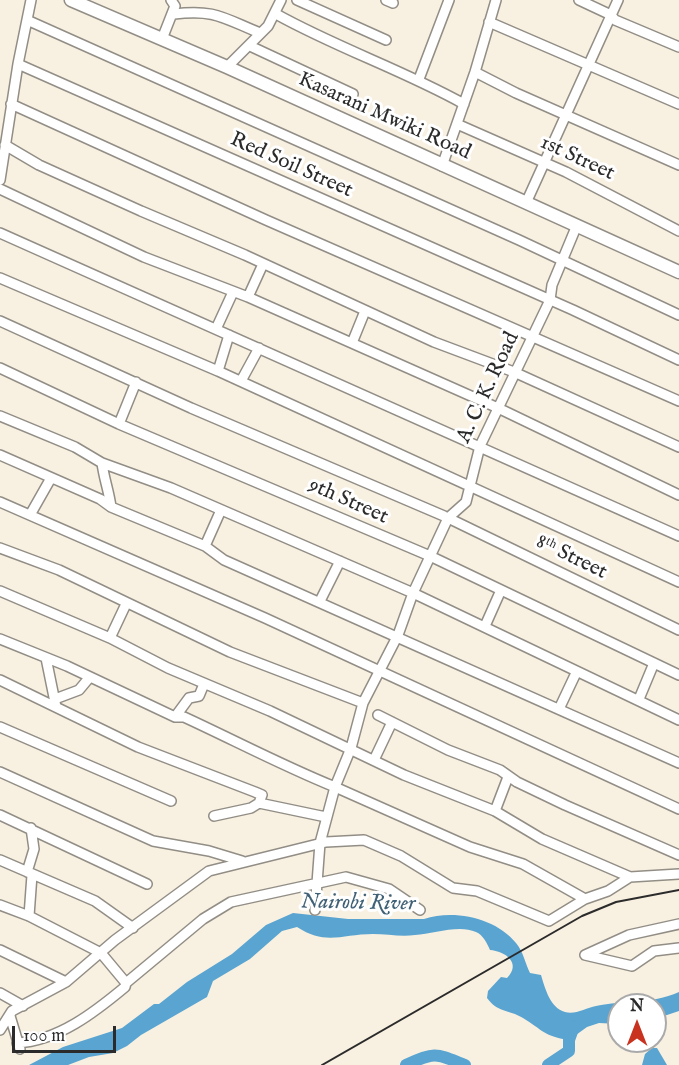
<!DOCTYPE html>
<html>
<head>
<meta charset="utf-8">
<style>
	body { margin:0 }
	#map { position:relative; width:679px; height:1065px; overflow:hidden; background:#f8f0e1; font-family:"IM FELL English",serif }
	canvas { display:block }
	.north { position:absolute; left:607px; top:993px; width:60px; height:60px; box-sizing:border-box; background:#fff; border:2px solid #aaa; border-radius:50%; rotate:0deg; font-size:16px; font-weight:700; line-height:24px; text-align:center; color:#2b2b2b }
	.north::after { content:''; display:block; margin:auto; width:21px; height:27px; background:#c8321e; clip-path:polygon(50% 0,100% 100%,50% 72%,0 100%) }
	.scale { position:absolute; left:12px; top:1026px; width:104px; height:27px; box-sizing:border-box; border:3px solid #2b2b2b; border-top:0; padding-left:8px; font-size:18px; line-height:21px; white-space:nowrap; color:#2b2b2b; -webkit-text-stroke:4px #fff; paint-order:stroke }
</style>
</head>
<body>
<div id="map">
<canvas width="679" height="1065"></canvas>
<div class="north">N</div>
<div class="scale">100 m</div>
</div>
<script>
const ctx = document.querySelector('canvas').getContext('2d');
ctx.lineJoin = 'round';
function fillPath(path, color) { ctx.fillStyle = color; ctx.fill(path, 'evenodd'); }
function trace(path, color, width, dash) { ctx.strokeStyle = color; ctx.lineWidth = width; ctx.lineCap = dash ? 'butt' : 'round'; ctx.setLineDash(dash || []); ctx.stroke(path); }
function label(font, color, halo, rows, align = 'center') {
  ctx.font = font + ' "IM FELL English",serif'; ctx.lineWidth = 6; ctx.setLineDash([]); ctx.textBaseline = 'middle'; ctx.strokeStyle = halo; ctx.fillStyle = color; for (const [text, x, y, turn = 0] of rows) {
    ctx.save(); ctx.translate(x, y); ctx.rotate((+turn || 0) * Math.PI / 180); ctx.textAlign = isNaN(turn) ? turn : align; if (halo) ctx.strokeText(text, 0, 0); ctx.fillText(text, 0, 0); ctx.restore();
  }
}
fillPath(new Path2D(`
	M 293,913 L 348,919 L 424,919 C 454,909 496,918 516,943 C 523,951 525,963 530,973 L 541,975 C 545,988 550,1008 565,1012 C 575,1015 586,1008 596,1006 C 624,1000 650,1005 679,992 L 679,1011 L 655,1019 L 655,1005 L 619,1005 L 619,1024 L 599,1023 L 587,1027 L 569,1040 C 543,1036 543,1030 523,1018 C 508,1009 498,1013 487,998 L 488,991 L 501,977 L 507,978 C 522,963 505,951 490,950 C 487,943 483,935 476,932 C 459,924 433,934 415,935 C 401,937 387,934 373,934 C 342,934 326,946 297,927 L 282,931 L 250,959 L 213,981 L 207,997 L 141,1035 L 127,1046 L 113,1053 L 89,1057 L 68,1065 L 29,1065 L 63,1047 L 122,1028 L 154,1004 L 159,1004 L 187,982 L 232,954 L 266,925 Z
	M 652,1048 L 657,1048 L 667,1065 L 642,1065 L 645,1054 Z`), '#59a4d1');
trace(new Path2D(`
	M 406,1065 C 436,1051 437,1054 465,1065
	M 548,1065 L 569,1051 L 569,1040 L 574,1026`), '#59a4d1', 12);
const minor = new Path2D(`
	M 297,0 L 386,40
	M 386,0 L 393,3
	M 579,0 L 611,15 L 615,20 L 679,47
	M 174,14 C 215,9 223,18 260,33
	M 276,14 C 337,48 403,70 464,104
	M 27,20 L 519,240 L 679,315
	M 489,22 L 679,104
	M 162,39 L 175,6 L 171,0
	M 250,46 L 353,94
	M 18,64 L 573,310 L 679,360
	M 227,67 L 268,26 L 281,0
	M 475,72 L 516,93 L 679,165
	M 419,79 L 449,0
	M 11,104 L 266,220 L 679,401
	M 457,124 L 566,172 L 679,231
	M 5,145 L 39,165 L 141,211 L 245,255 L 434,342 L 514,372 L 679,447
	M 442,166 L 475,72 L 496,0
	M 0,180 L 18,64 L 31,0
	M 0,189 L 144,257 L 248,297 L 498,408 L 679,495
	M 526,203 L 618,0
	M 0,233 L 679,536
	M 0,278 L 218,371 L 229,335
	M 248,297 L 263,264
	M 0,321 L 191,408 L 444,516 L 679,630
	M 216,329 L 233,292
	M 352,343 L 365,311
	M 0,368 L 119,424 L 430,556 L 679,675
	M 218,371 L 679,582
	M 241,381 L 259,348
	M 0,416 L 75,447 L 102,463 L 171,488 L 413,593 L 679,720
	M 119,424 L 136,382
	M 0,455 L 100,499 L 111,507 L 205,546 L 224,560 L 679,763
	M 102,463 C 104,479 109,491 111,507
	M 0,502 L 265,618 L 679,809
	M 30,515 L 51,478
	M 205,546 L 221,510
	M 0,548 L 59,570 L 230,652 L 363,703 L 398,635 L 413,593 L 448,518 L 466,502 L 480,446 L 550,300 L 552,285 L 577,225
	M 0,591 L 110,638
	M 320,601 L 340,561
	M 126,604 L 110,638 L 168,668 L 270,711 L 404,775 L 495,811 L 542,839 L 630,877
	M 485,626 L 501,590
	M 0,639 L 67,666 L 175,717 L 184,717 C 234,740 283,766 335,787 L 320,843 L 315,910
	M 46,658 L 56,707
	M 0,680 L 138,747 L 255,792 L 262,795 L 259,803
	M 55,699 L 79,690 L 89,678
	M 639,699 L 654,663
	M 363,703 L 351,748 L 335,787 L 470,847 L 523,864 L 585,899
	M 559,709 L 576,673
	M 378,715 L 448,750 L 500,770 L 517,782 L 565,805 L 679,855
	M 175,717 L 189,698 L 199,696 L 204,684
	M 0,727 L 171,801
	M 374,760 L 392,722
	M 0,772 L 153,841 L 209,851 L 242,861
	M 495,811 L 508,777
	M 0,815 L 147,884
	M 214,816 L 251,808 L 259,803 L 326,817
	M 0,860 L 95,901 L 133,928
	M 27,872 L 34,849 L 31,828
	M 0,905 L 29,916 L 101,953 L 126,983 L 203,919 L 231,902 L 346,877 L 389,889 L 420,910
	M 29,916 L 32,875
	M 679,924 L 629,935 L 585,955 L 632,966 L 654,951 L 679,948
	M 0,950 L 66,982
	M 0,993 L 23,1006
	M 10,1016 L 20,1049
	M 0,1030 L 12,1011 L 66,982 L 115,940 L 209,871 L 326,842 L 364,840 L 401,856 L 453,888 L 477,891 L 549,921 L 585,899 L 608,891 L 630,877 L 679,874
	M 17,1043 C 58,1041 95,1012 125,987 L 126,983`);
const major = new Path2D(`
	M 71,0 L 227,67 L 679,272`);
trace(minor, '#928e86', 12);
trace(major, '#928e86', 15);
trace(minor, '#fff', 9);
trace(major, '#fff', 12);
trace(new Path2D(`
	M 322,1065 L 582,916 L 616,902 L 679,890`), '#2b2b2b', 2);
label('21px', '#2b2b2b', '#fff', [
	["Kasarani Mwiki Road",384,117,24],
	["1st Street",577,159,25],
	["Red Soil Street",291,166,24],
	["A. C. K. Road",489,388,-65],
	["9th Street",348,502,24],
	["8ᵗʰ Street",571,558,26]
]);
label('italic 22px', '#406176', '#fff', [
	["Nairobi River",358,904,1]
]);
</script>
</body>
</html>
